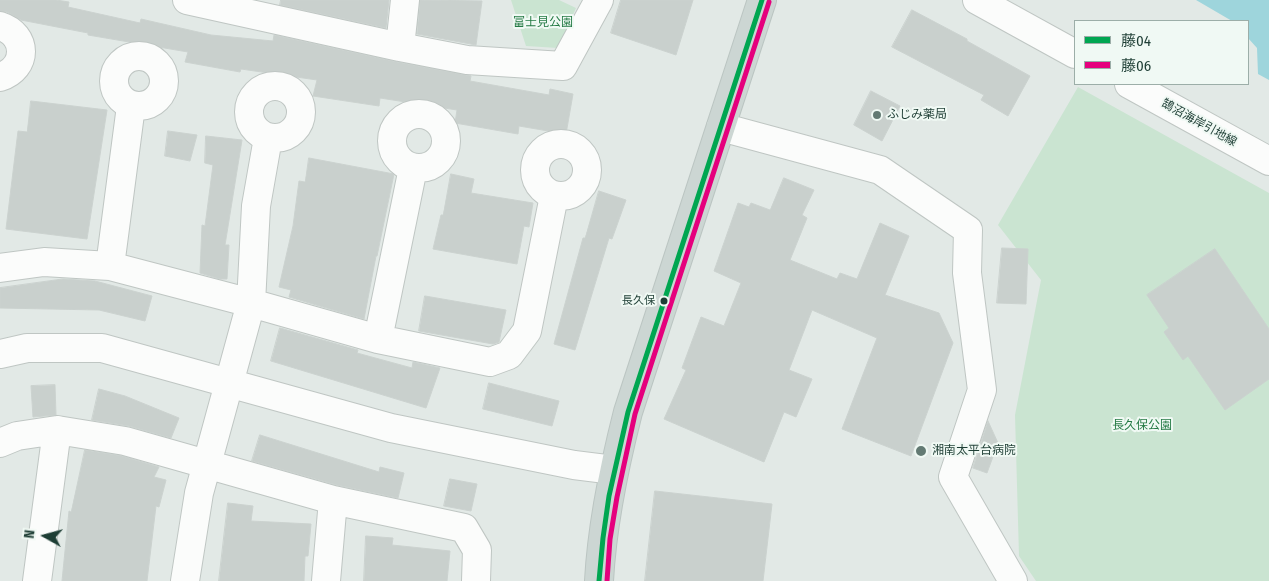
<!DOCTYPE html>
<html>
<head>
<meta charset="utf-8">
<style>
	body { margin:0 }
	#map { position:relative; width:1269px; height:581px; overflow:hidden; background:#e2e9e6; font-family:"Fira Sans Condensed","Noto Sans JP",sans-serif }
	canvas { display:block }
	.legend { position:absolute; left:1074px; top:20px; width:175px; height:65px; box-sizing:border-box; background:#f0f9f4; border:1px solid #9caea8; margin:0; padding:6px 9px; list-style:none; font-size:15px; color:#1e3e35 }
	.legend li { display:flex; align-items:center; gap:10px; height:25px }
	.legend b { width:25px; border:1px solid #9caea8 }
	.north { position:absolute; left:20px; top:511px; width:50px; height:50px; -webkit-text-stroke:4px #f0f9f4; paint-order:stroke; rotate:277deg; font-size:14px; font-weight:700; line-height:20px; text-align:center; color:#1e3e35 }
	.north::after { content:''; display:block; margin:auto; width:18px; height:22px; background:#1e3e35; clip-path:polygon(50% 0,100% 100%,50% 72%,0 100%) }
</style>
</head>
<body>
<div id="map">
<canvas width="1269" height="581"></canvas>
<ul class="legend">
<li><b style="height:6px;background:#00a651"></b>藤04</li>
<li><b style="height:6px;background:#e5007d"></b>藤06</li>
</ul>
<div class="north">N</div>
</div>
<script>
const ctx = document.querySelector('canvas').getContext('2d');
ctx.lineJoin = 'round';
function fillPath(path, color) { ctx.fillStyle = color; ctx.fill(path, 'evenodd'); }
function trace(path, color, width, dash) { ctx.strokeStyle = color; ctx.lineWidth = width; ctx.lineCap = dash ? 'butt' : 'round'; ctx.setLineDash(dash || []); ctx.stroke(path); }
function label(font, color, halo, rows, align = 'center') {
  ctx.font = font + ' "Fira Sans Condensed","Noto Sans JP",sans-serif'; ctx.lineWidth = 4; ctx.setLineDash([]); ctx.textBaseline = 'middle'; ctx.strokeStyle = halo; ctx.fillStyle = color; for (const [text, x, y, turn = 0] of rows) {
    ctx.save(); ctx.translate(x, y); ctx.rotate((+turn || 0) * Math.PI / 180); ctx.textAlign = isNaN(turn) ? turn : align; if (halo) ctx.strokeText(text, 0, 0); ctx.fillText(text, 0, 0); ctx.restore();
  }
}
fillPath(new Path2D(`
	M 511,0 L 559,0 L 576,8 L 558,48 L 526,46 Z
	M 1078,87 L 1269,193 L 1269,581 L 1036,581 L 1019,556 L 1015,415 L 1041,280 L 998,225 Z`), '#cae4d1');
fillPath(new Path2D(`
	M 1196,0 L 1269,0 L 1269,80 L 1258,74 L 1257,48 L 1248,38 L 1248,21 L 1232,21 Z`), '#9ed5dc');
const building = new Path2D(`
	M 0,0 L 56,0 L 69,2 L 68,7 L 140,23 L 141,19 L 211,35 L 273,41 L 274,35 L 397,62 L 471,76 L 470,81 L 549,95 L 550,89 L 573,94 L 566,134 L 519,126 L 518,134 L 455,123 L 457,110 L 380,98 L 379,106 L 313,96 L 317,80 L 241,69 L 240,72 L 185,62 L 188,52 L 88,35 L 88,33 L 21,20 L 7,12 L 0,11 Z
	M 281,0 L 389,0 L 386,28 L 280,5 Z
	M 420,0 L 482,1 L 476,45 L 417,34 Z
	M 621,0 L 693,0 L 676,55 L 611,33 Z
	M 912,10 L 967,39 L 967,41 L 1030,76 L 1008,116 L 981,100 L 984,95 L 892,47 Z
	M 871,91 L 900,106 L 882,141 L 854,125 Z
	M 31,101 L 107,110 L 87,239 L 6,229 L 18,131 L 27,132 Z
	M 168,131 L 197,135 L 190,161 L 165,156 Z
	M 206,136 L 242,140 L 225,245 L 229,245 L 227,279 L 220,279 L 200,273 L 202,225 L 205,226 L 213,165 L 205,163 Z
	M 309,158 L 394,174 L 377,256 L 376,256 L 364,319 L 289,297 L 291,290 L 279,287 L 293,226 L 299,181 L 305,182 Z
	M 451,174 L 474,179 L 471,193 L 533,203 L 529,227 L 524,226 L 517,264 L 433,249 L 441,215 L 443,215 Z
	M 784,178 L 814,190 L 802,215 L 807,218 L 790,260 L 837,279 L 840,273 L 857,279 L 880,223 L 909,236 L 885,295 L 939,313 L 953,343 L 911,456 L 842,429 L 877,338 L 812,310 L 789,370 L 812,379 L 796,417 L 784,412 L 764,462 L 664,419 L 686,370 L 682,368 L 701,317 L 724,326 L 741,283 L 714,271 L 738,203 L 749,207 L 751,203 L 770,210 Z
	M 599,191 L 626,200 L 612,239 L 609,238 L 575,350 L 554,344 L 583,238 L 585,238 Z
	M 1002,248 L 1028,249 L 1026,304 L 997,303 Z
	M 1215,249 L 1269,329 L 1269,379 L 1225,410 L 1188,356 L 1183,360 L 1164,332 L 1169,328 L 1147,295 Z
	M 63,279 L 95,281 L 152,296 L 145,321 L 99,310 L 0,308 L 0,288 Z
	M 425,296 L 506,310 L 499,342 L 493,344 L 419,331 Z
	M 280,328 L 358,350 L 357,353 L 412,368 L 413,362 L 440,368 L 426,408 L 271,361 Z
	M 489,383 L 559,401 L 552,426 L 483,409 Z
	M 55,385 L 56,415 L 33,417 L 31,386 Z
	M 99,389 L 125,396 L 179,418 L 171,438 L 129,426 L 92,420 Z
	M 988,421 L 998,443 L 987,473 L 973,468 Z
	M 260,435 L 379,472 L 380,467 L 404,473 L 398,498 L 337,485 L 252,461 Z
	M 85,450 L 122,456 L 159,467 L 154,477 L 166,480 L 159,507 L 156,506 L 147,581 L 62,581 L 69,511 L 71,512 Z
	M 450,479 L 477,484 L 471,511 L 444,506 Z
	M 655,491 L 772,504 L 763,581 L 645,581 Z
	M 228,503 L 253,506 L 251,521 L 311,524 L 308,556 L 305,556 L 304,581 L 219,581 Z
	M 366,536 L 393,538 L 392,545 L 450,551 L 447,581 L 364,581 Z`);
fillPath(building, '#c9d0cd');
trace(building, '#cbd2cf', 1);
const minor = new Path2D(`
	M 187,0 L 400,47 L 467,60 L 563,66 L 599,0
	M 977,0 L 1075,54
	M 0,26 C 28,35 28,68 0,77
	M 400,47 L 405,0
	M114 81a25 25 0 1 1 50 0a25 25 0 1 1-50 0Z
	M 1129,84 L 1269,161
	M249 112a26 26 0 1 1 52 0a26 26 0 1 1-52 0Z
	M392 141a27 27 0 1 1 54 0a27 27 0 1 1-54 0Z
	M 721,127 L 880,170 L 968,230 L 967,273 L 982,390 L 953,477 L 1013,581
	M535 170a26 26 0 1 1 52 0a26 26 0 1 1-52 0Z
	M 110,266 L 131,106
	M 0,268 L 44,262 L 110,266 L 251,303 L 378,339 L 490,362 L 509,355 L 527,331 L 554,196
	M 378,339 L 413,168
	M 0,354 L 27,348 L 102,348 L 391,428 L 574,465 L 614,470
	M 0,443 L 17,436 L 57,430 L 125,441 L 333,500 L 464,528 L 477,550 L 476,581
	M 37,581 L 57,430
	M 185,581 L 199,493 L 251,303 L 256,206 L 268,138
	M 326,581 L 333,500`);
const major = new Path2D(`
	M 599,581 C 602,524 614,467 628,412 L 762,0`);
trace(minor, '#bfc6c3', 30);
trace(major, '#bbc5c2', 30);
trace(minor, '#fbfcfb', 28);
trace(major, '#ccd6d3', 28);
trace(new Path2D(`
	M 599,581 L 603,538 L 609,496 L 628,412 L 762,0`), '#00a651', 5);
trace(new Path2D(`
	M 607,581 L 610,539 L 617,497 L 635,414 L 769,2`), '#e5007d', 5);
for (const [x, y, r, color] of [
	[877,115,5,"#637a73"],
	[664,301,4.5,"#1e3e35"],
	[921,451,6,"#637a73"]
]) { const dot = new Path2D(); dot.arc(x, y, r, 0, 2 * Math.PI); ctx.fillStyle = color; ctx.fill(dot); trace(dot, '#f0f9f4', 2); }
label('11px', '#1e3e35', '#f0f9f4', [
	["長久保",655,301]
], 'right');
label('12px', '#247a44', '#f0f9f4', [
	["富士見公園",543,23],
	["長久保公園",1142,426]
]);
label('12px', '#1e3e35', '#f0f9f4', [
	["ふじみ薬局",887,115],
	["湘南太平台病院",932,451]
], 'left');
label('12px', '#1e3e35', '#f0f9f4', [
	["鵠沼海岸引地線",1199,123,29]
]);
</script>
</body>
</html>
